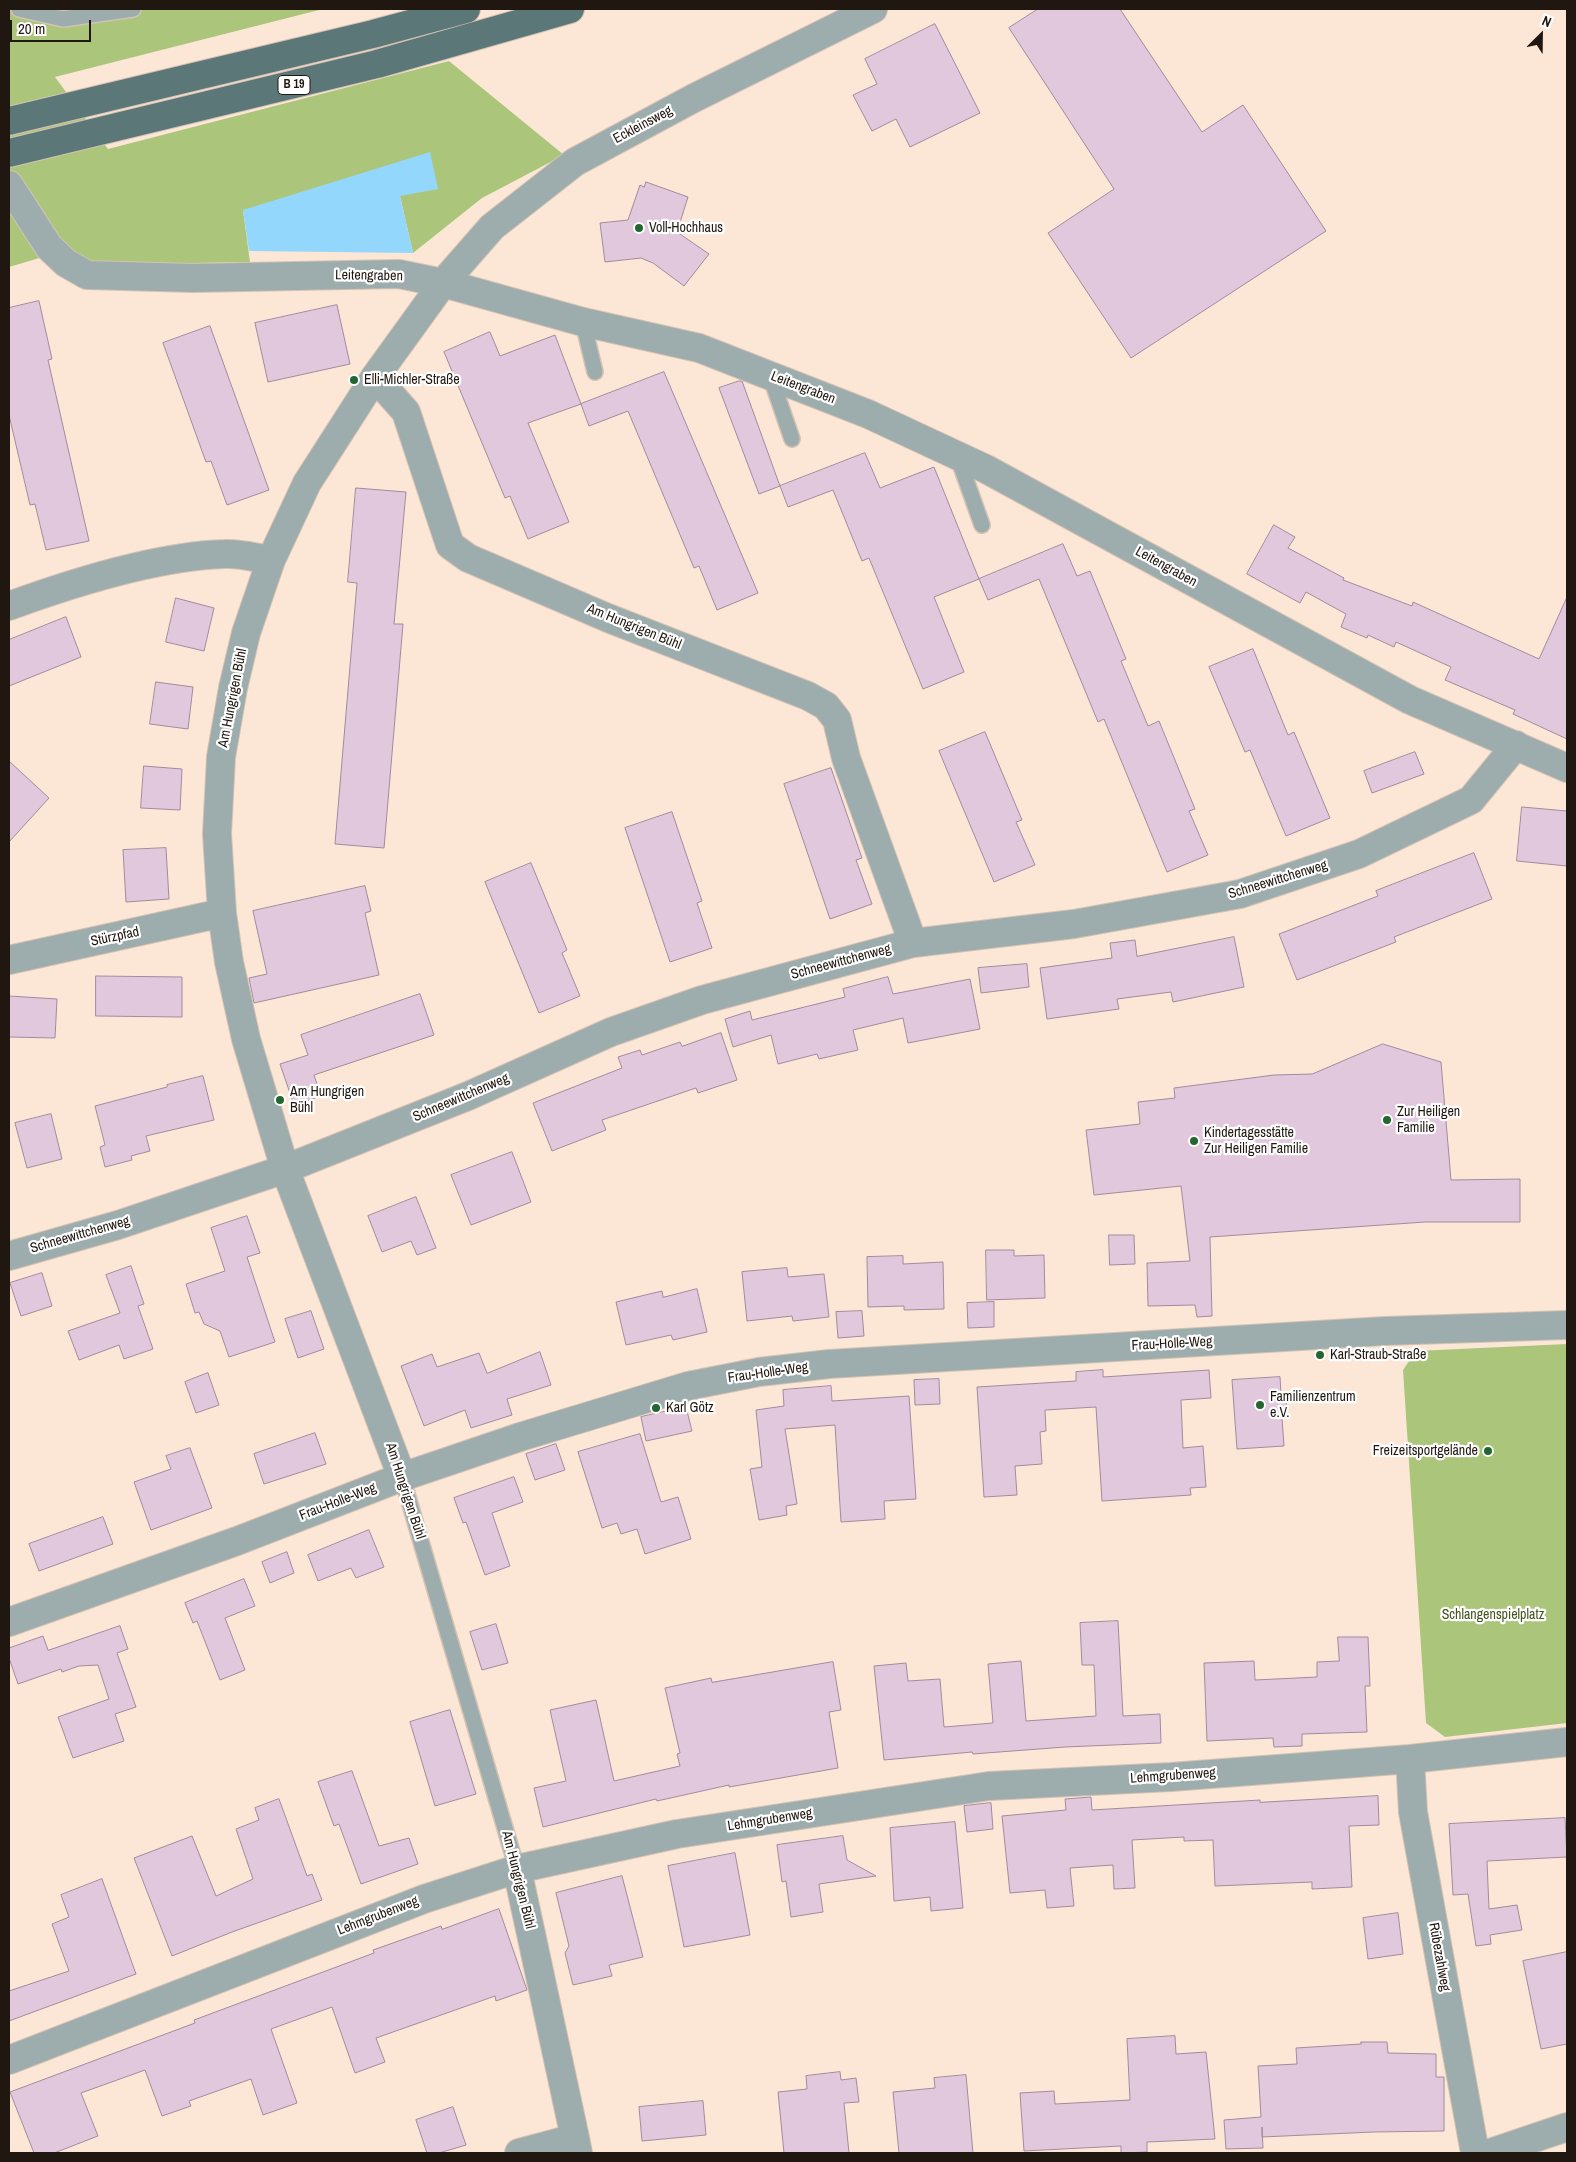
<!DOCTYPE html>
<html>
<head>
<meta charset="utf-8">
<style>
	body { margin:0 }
	#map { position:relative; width:1576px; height:2162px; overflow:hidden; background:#fce7d7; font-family:"Archivo Narrow",sans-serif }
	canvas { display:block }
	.frame { position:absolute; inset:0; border:10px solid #201710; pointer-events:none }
	.north { position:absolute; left:1516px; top:10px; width:50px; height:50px; -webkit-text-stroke:4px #fff; paint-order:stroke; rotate:23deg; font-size:14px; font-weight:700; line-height:20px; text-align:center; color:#201710 }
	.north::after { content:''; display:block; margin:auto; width:18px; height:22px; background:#201710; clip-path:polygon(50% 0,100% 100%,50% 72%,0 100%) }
	.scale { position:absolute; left:10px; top:20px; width:81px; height:22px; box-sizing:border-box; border:2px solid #201710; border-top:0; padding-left:6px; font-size:15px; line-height:18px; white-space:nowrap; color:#201710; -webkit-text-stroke:4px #fff; paint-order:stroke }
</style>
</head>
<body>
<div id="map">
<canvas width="1576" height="2162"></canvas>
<div class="frame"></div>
<div class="north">N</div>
<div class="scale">20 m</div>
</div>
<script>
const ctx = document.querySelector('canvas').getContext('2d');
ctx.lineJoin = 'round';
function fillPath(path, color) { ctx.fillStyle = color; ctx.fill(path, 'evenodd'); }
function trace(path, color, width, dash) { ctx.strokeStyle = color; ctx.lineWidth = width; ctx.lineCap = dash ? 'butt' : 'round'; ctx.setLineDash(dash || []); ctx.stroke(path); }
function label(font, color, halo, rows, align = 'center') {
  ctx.font = font + ' "Archivo Narrow",sans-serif'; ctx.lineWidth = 4.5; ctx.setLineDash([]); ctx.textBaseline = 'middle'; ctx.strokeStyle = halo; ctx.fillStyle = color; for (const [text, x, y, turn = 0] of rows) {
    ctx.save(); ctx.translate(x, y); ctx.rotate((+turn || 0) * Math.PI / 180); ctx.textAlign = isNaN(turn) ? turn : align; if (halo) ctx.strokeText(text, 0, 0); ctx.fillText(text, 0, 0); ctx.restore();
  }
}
fillPath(new Path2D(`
	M 9,9 L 323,9 L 55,77 L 108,149 L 449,61 L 564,155 L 482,198 L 413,253 L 400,196 L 243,210 L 250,262 L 96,265 L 70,249 L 9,267 Z
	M 1567,1344 L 1567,1723 L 1445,1737 L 1426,1723 L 1403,1370 L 1416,1351 Z`), '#abc67a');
fillPath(new Path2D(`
	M 430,152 L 438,189 L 400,196 L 413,253 L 249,251 L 243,210 Z`), '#94d7fc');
const building = new Path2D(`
	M 1038,9 L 1120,9 L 1202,132 L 1243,105 L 1326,231 L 1131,358 L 1048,233 L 1114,189 L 1009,28 Z
	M 935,24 L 980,113 L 910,147 L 896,119 L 872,131 L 853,95 L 877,84 L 865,59 Z
	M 646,182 L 688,197 L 677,232 L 709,254 L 684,286 L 653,263 L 641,258 L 605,262 L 600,223 L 628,220 L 640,185 L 644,187 Z
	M 39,301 L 52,359 L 48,360 L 89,541 L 46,550 L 35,504 L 30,505 L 9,415 L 9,308 Z
	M 337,305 L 350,364 L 268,382 L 255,323 Z
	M 210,326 L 269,490 L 227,505 L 211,461 L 206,462 L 163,343 Z
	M 490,332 L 500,356 L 555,335 L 581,404 L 528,423 L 569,522 L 528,539 L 510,496 L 505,498 L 444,352 Z
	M 664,372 L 758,593 L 717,610 L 699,566 L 694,568 L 628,411 L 589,426 L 581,404 Z
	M 739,381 L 742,381 L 780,486 L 759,494 L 719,388 Z
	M 865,453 L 880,488 L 934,467 L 979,579 L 934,597 L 964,672 L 923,689 L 869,558 L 862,561 L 833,490 L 788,507 L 780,486 Z
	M 356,488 L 406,492 L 394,624 L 403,624 L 384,848 L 335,844 L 357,583 L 348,582 Z
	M 1274,525 L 1295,537 L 1288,548 L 1344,578 L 1343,580 L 1412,606 L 1413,602 L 1539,659 L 1567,597 L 1567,739 L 1513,714 L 1515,710 L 1445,680 L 1451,667 L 1396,642 L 1394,647 L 1368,635 L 1367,638 L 1341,627 L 1346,614 L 1306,592 L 1300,603 L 1247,574 Z
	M 1063,544 L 1077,576 L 1090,571 L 1126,659 L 1121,661 L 1148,726 L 1159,721 L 1195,809 L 1189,811 L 1208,855 L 1167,872 L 1104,719 L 1098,722 L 1039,579 L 988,600 L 979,579 Z
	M 176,598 L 214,608 L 204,651 L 166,642 Z
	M 66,617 L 81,657 L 9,686 L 9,640 Z
	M 1253,649 L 1288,735 L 1294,732 L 1330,818 L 1286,836 L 1250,750 L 1245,752 L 1209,667 Z
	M 156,682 L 193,687 L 188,729 L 150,724 Z
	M 985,732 L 1022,820 L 1016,822 L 1035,865 L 994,882 L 939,751 Z
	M 1415,752 L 1424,774 L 1372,793 L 1364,771 Z
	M 9,761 L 49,798 L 9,842 Z
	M 144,766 L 182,769 L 180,810 L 141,808 Z
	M 831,768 L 862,858 L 856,860 L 872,904 L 830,919 L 784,784 Z
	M 1522,807 L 1567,811 L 1567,866 L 1517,861 Z
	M 672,812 L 702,901 L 697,903 L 712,948 L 670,962 L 625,828 Z
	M 166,848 L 169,899 L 126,902 L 123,850 Z
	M 1474,853 L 1492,899 L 1394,937 L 1396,942 L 1297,980 L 1279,934 L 1378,896 L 1376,891 Z
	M 531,863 L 567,950 L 562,953 L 580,996 L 539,1013 L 485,882 Z
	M 365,886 L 371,911 L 365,913 L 379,975 L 254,1003 L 249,978 L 267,974 L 253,911 Z
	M 1234,937 L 1244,987 L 1173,1002 L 1171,992 L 1117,999 L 1119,1009 L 1047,1019 L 1040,968 L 1112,958 L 1110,943 L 1135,940 L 1137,956 Z
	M 1027,964 L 1029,987 L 981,993 L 978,968 Z
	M 96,976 L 182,977 L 182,1017 L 96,1016 Z
	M 888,977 L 893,994 L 970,979 L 980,1029 L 908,1043 L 903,1018 L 853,1030 L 858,1050 L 819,1059 L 817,1054 L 778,1064 L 771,1035 L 733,1047 L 725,1019 L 750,1011 L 752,1020 L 845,997 L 843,989 Z
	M 420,994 L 434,1035 L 314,1075 L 321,1096 L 294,1105 L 280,1064 L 308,1055 L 301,1035 Z
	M 9,996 L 57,999 L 55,1038 L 9,1037 Z
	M 721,1033 L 737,1080 L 698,1093 L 696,1088 L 602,1120 L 606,1130 L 552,1151 L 533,1103 L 622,1068 L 618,1057 L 640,1050 L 642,1055 L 680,1042 L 682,1046 Z
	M 1383,1044 L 1441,1062 L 1451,1180 L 1520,1179 L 1520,1222 L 1425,1222 L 1210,1237 L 1212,1316 L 1197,1317 L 1195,1305 L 1148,1306 L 1147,1263 L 1190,1261 L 1181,1186 L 1094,1195 L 1086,1130 L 1140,1124 L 1138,1102 L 1175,1098 L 1174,1088 L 1274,1075 L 1312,1074 Z
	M 203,1076 L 214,1120 L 146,1136 L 150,1151 L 131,1156 L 132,1160 L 105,1167 L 100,1147 L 105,1145 L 95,1106 L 167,1087 L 167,1085 Z
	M 51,1114 L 62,1159 L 27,1168 L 15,1123 Z
	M 512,1152 L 531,1202 L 471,1225 L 451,1175 Z
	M 416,1197 L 436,1248 L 417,1255 L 411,1241 L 382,1252 L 368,1216 Z
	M 247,1216 L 260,1253 L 247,1257 L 275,1342 L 229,1357 L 220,1331 L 204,1324 L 199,1312 L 195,1313 L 186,1284 L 225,1271 L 211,1228 Z
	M 1109,1235 L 1134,1235 L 1135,1264 L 1110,1265 Z
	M 986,1250 L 1014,1250 L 1014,1256 L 1044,1255 L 1045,1298 L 987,1300 Z
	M 903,1256 L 903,1264 L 943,1262 L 944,1309 L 904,1310 L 904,1306 L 868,1307 L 867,1257 Z
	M 131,1266 L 144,1304 L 138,1306 L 153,1349 L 124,1359 L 119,1345 L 79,1360 L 68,1331 L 120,1313 L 106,1275 Z
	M 787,1268 L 788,1277 L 824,1274 L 829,1317 L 793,1321 L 792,1316 L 747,1321 L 742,1272 Z
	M 42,1273 L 52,1306 L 21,1316 L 10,1283 Z
	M 697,1289 L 707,1332 L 673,1340 L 671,1335 L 626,1345 L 616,1302 L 662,1291 L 663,1297 Z
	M 994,1302 L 994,1327 L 968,1328 L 967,1303 Z
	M 311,1311 L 324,1349 L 298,1358 L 285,1319 Z
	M 862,1311 L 864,1336 L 838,1338 L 836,1312 Z
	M 540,1352 L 551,1385 L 507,1399 L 512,1415 L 471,1428 L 465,1410 L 424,1426 L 401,1366 L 432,1354 L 437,1367 L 479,1353 L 487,1373 Z
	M 1103,1370 L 1103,1377 L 1209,1370 L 1211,1398 L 1181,1400 L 1183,1448 L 1203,1446 L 1206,1487 L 1190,1488 L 1191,1495 L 1102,1501 L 1096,1407 L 1045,1410 L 1046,1431 L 1040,1432 L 1042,1464 L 1015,1466 L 1017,1495 L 984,1497 L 977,1387 L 1076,1381 L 1076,1372 Z
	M 208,1373 L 219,1405 L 196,1413 L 185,1382 Z
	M 1280,1377 L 1281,1394 L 1286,1393 L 1287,1417 L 1282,1418 L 1284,1446 L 1237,1449 L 1232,1380 Z
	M 939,1379 L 940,1404 L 915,1405 L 914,1380 Z
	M 831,1386 L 832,1401 L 909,1396 L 916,1499 L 884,1501 L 885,1519 L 841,1522 L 835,1425 L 785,1429 L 797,1504 L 786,1506 L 787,1515 L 759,1520 L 750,1469 L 762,1467 L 756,1410 L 784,1406 L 783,1390 Z
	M 686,1407 L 692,1431 L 646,1441 L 641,1417 Z
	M 315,1433 L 326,1464 L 264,1484 L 254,1454 Z
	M 640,1434 L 661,1502 L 678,1497 L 691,1539 L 645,1554 L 637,1529 L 621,1534 L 617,1523 L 602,1528 L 578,1452 Z
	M 556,1444 L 565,1470 L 535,1480 L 526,1454 Z
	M 190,1448 L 212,1508 L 151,1530 L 134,1482 L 171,1469 L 166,1456 Z
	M 514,1477 L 523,1502 L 492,1513 L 510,1566 L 485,1575 L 466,1522 L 463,1523 L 454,1498 Z
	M 103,1517 L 113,1544 L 39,1571 L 29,1544 Z
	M 369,1530 L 384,1567 L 356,1578 L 351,1568 L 318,1581 L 308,1555 Z
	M 287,1552 L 294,1573 L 270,1583 L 262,1562 Z
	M 244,1579 L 255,1606 L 225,1618 L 245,1670 L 220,1680 L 197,1621 L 193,1623 L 185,1603 Z
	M 1118,1621 L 1123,1716 L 1160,1714 L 1161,1743 L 1065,1747 L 973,1754 L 972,1752 L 884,1760 L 874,1666 L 906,1663 L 908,1681 L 940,1679 L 944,1727 L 993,1723 L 988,1664 L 1021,1661 L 1026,1721 L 1096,1716 L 1094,1665 L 1082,1665 L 1080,1623 Z
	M 496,1624 L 508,1663 L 482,1670 L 470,1632 Z
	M 120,1626 L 128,1649 L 117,1653 L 136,1707 L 115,1714 L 124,1741 L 73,1758 L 58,1717 L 109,1699 L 98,1665 L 79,1666 L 62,1672 L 61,1669 L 18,1684 L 9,1658 L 9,1648 L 43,1636 L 48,1650 Z
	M 1338,1637 L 1368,1637 L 1370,1686 L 1365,1686 L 1367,1732 L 1302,1734 L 1302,1746 L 1274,1747 L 1273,1738 L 1207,1741 L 1204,1663 L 1254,1661 L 1255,1680 L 1317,1677 L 1317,1662 L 1339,1661 Z
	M 833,1662 L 841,1710 L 829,1712 L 838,1768 L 729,1787 L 729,1785 L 657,1801 L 656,1799 L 543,1827 L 534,1788 L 566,1781 L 550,1710 L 596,1700 L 614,1781 L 680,1766 L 677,1754 L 680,1753 L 665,1688 L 711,1678 L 712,1682 Z
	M 450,1710 L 476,1794 L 435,1806 L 410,1722 Z
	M 352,1771 L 379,1846 L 409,1838 L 418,1864 L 361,1884 L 339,1824 L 334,1826 L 318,1782 Z
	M 1378,1796 L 1379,1825 L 1349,1826 L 1352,1887 L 1312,1889 L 1312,1882 L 1215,1886 L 1213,1840 L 1184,1841 L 1184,1837 L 1132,1840 L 1135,1888 L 1114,1889 L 1113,1865 L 1070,1868 L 1074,1906 L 1047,1908 L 1045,1890 L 1010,1893 L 1002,1816 L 1066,1810 L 1065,1799 L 1091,1797 L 1092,1810 L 1260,1800 L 1260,1802 Z
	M 279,1799 L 307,1876 L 312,1874 L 322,1900 L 232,1932 L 172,1956 L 134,1858 L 192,1836 L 216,1896 L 253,1879 L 236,1829 L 259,1820 L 255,1808 Z
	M 991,1803 L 993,1829 L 967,1832 L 964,1806 Z
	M 1565,1818 L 1567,1857 L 1487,1861 L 1489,1909 L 1517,1905 L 1522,1930 L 1490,1935 L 1491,1944 L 1476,1946 L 1468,1894 L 1453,1895 L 1449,1824 Z
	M 955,1822 L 963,1908 L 931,1911 L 930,1897 L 894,1901 L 890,1828 Z
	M 843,1836 L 847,1860 L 876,1876 L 819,1884 L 823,1912 L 791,1917 L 786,1881 L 782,1882 L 777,1845 Z
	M 735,1853 L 750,1935 L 684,1947 L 668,1866 Z
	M 622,1876 L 643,1957 L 609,1965 L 612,1976 L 573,1985 L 565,1953 L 569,1946 L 556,1893 Z
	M 102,1879 L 136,1974 L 9,2021 L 9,1991 L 69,1971 L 52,1924 L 69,1917 L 61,1895 Z
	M 499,1909 L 527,1990 L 496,2001 L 495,1996 L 376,2038 L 385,2062 L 355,2073 L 332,2007 L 271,2029 L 297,2103 L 263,2115 L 251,2079 L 189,2101 L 191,2106 L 162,2116 L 145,2070 L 81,2093 L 98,2136 L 54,2153 L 34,2153 L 10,2092 L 195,2023 L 194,2020 L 374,1953 L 373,1950 L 441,1926 L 442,1929 Z
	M 1398,1913 L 1403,1954 L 1368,1959 L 1363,1918 Z
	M 1567,1952 L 1567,2044 L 1541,2049 L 1523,1961 Z
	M 1175,2036 L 1176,2054 L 1206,2052 L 1215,2139 L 1147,2142 L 1147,2152 L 1121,2153 L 1121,2146 L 1024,2151 L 1020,2093 L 1054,2091 L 1055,2104 L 1130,2100 L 1127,2039 Z
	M 1361,2042 L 1387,2042 L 1388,2053 L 1436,2054 L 1436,2077 L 1444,2077 L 1444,2131 L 1373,2132 L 1262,2137 L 1262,2127 L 1263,2148 L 1226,2149 L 1224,2120 L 1261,2117 L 1258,2066 L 1297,2064 L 1296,2048 L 1361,2044 Z
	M 840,2072 L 841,2080 L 856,2078 L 859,2102 L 844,2103 L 849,2153 L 784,2153 L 778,2092 L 807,2089 L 806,2076 Z
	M 966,2075 L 973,2153 L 899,2153 L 893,2092 L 935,2088 L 934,2078 Z
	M 703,2101 L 706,2135 L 642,2141 L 639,2107 Z
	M 453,2107 L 466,2145 L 439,2153 L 427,2153 L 416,2120 Z`);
fillPath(building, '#e2c8dc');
trace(building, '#a28a9d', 1);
const service = new Path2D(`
	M 19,9 L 63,19 L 133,9
	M 583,322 L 595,372
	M 770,375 L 792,439
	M 957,455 L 982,525
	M 402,1477 L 517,1869`);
const minor = new Path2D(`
	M 9,185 L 49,247 L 66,263 L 87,275 L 193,278 L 399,274 L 443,283 L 583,322 L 699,348 L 868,414 L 986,469 L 1410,700 L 1567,768
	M 375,377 L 406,412 L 450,545 L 468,558 L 608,618 L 808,696 L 826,706 L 837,720 L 846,758 L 913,943
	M 9,606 C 72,583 158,556 225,554 C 240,553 256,558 271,560
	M 9,960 L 222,913
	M 9,1256 L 118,1225 L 285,1169 L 468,1096 L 611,1032 L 702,1000 L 913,943 L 1074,924 L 1240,894 L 1359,854 L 1471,800 L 1516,745
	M 402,1477 L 285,1169 L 246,1039 L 229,962 L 222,913 L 217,834 L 221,757 L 233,688 L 246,633 L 271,560 L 307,483 L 375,377 L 443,283 L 492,227 L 575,162 L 694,98 L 873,9
	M 9,1622 L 237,1541 L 402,1477 L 520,1437 L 688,1386 L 759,1372 L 829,1364 L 1385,1331 L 1567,1325
	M 1410,1759 L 1413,1812 L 1475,2153
	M 517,1869 L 575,2138
	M 9,2060 L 424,1899 L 517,1869 L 677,1834 L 989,1786 L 1171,1777 L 1410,1759 L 1567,1742
	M 519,2153 L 575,2138 L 578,2153
	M 1490,2153 L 1567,2127`);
const primary = new Path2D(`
	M 9,121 L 373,34 L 466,9
	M 9,153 L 377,64 L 570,9`);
trace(service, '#d4c2b3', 18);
trace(minor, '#d4c2b3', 30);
trace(primary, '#d4c2b3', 30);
trace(service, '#9dacac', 15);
trace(minor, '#9dacac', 28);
trace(primary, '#5b7778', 28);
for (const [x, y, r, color] of [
	[639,228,5,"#246630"],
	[354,380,5,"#246630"],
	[280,1100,5,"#246630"],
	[1387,1120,5,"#246630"],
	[1194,1141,5,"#246630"],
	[1320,1355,5,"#246630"],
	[1260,1405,5,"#246630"],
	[656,1408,5,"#246630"],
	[1488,1451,5,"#246630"]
]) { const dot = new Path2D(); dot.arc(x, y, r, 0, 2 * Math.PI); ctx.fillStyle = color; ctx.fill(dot); trace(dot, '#fff', 2); }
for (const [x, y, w] of [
	[294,85,32]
]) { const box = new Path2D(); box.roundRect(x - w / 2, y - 9.5, w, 19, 4); ctx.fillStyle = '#fff'; ctx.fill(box); trace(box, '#201710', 1); }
label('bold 12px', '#201710', null, [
	["B 19",294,85]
]);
label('14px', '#201710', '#fff', [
	["Eckleinsweg",643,125,-28],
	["Leitengraben",369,276,1],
	["Leitengraben",803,388,21],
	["Leitengraben",1166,567,29],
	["Am Hungrigen Bühl",634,627,22],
	["Am Hungrigen Bühl",233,698,-79],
	["Schneewittchenweg",1278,880,-17],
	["Stürzpfad",115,937,-12],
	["Schneewittchenweg",841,962,-15],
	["Schneewittchenweg",461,1098,-23],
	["Schneewittchenweg",80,1235,-16],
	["Frau-Holle-Weg",1172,1344,-3],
	["Frau-Holle-Weg",768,1373,-8],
	["Am Hungrigen Bühl",405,1491,72],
	["Frau-Holle-Weg",338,1502,-21],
	["Lehmgrubenweg",1173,1776,-4],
	["Lehmgrubenweg",770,1820,-9],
	["Am Hungrigen Bühl",518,1880,76],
	["Lehmgrubenweg",378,1916,-21],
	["Rübezahlweg",1439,1957,80]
]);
label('14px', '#201710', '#fff', [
	["Voll-Hochhaus",649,228],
	["Elli-Michler-Straße",364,380],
	["Am Hungrigen",290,1092],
	["Bühl",290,1108],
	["Zur Heiligen",1397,1112],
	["Familie",1397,1128],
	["Kindertagesstätte",1204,1133],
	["Zur Heiligen Familie",1204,1149],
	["Karl-Straub-Straße",1330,1355],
	["Familienzentrum",1270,1397],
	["e.V.",1270,1413],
	["Karl Götz",666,1408],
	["Freizeitsportgelände",1478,1451,"right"]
], 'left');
label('14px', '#43551e', '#fff', [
	["Schlangenspielplatz",1493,1615]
]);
</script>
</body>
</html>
